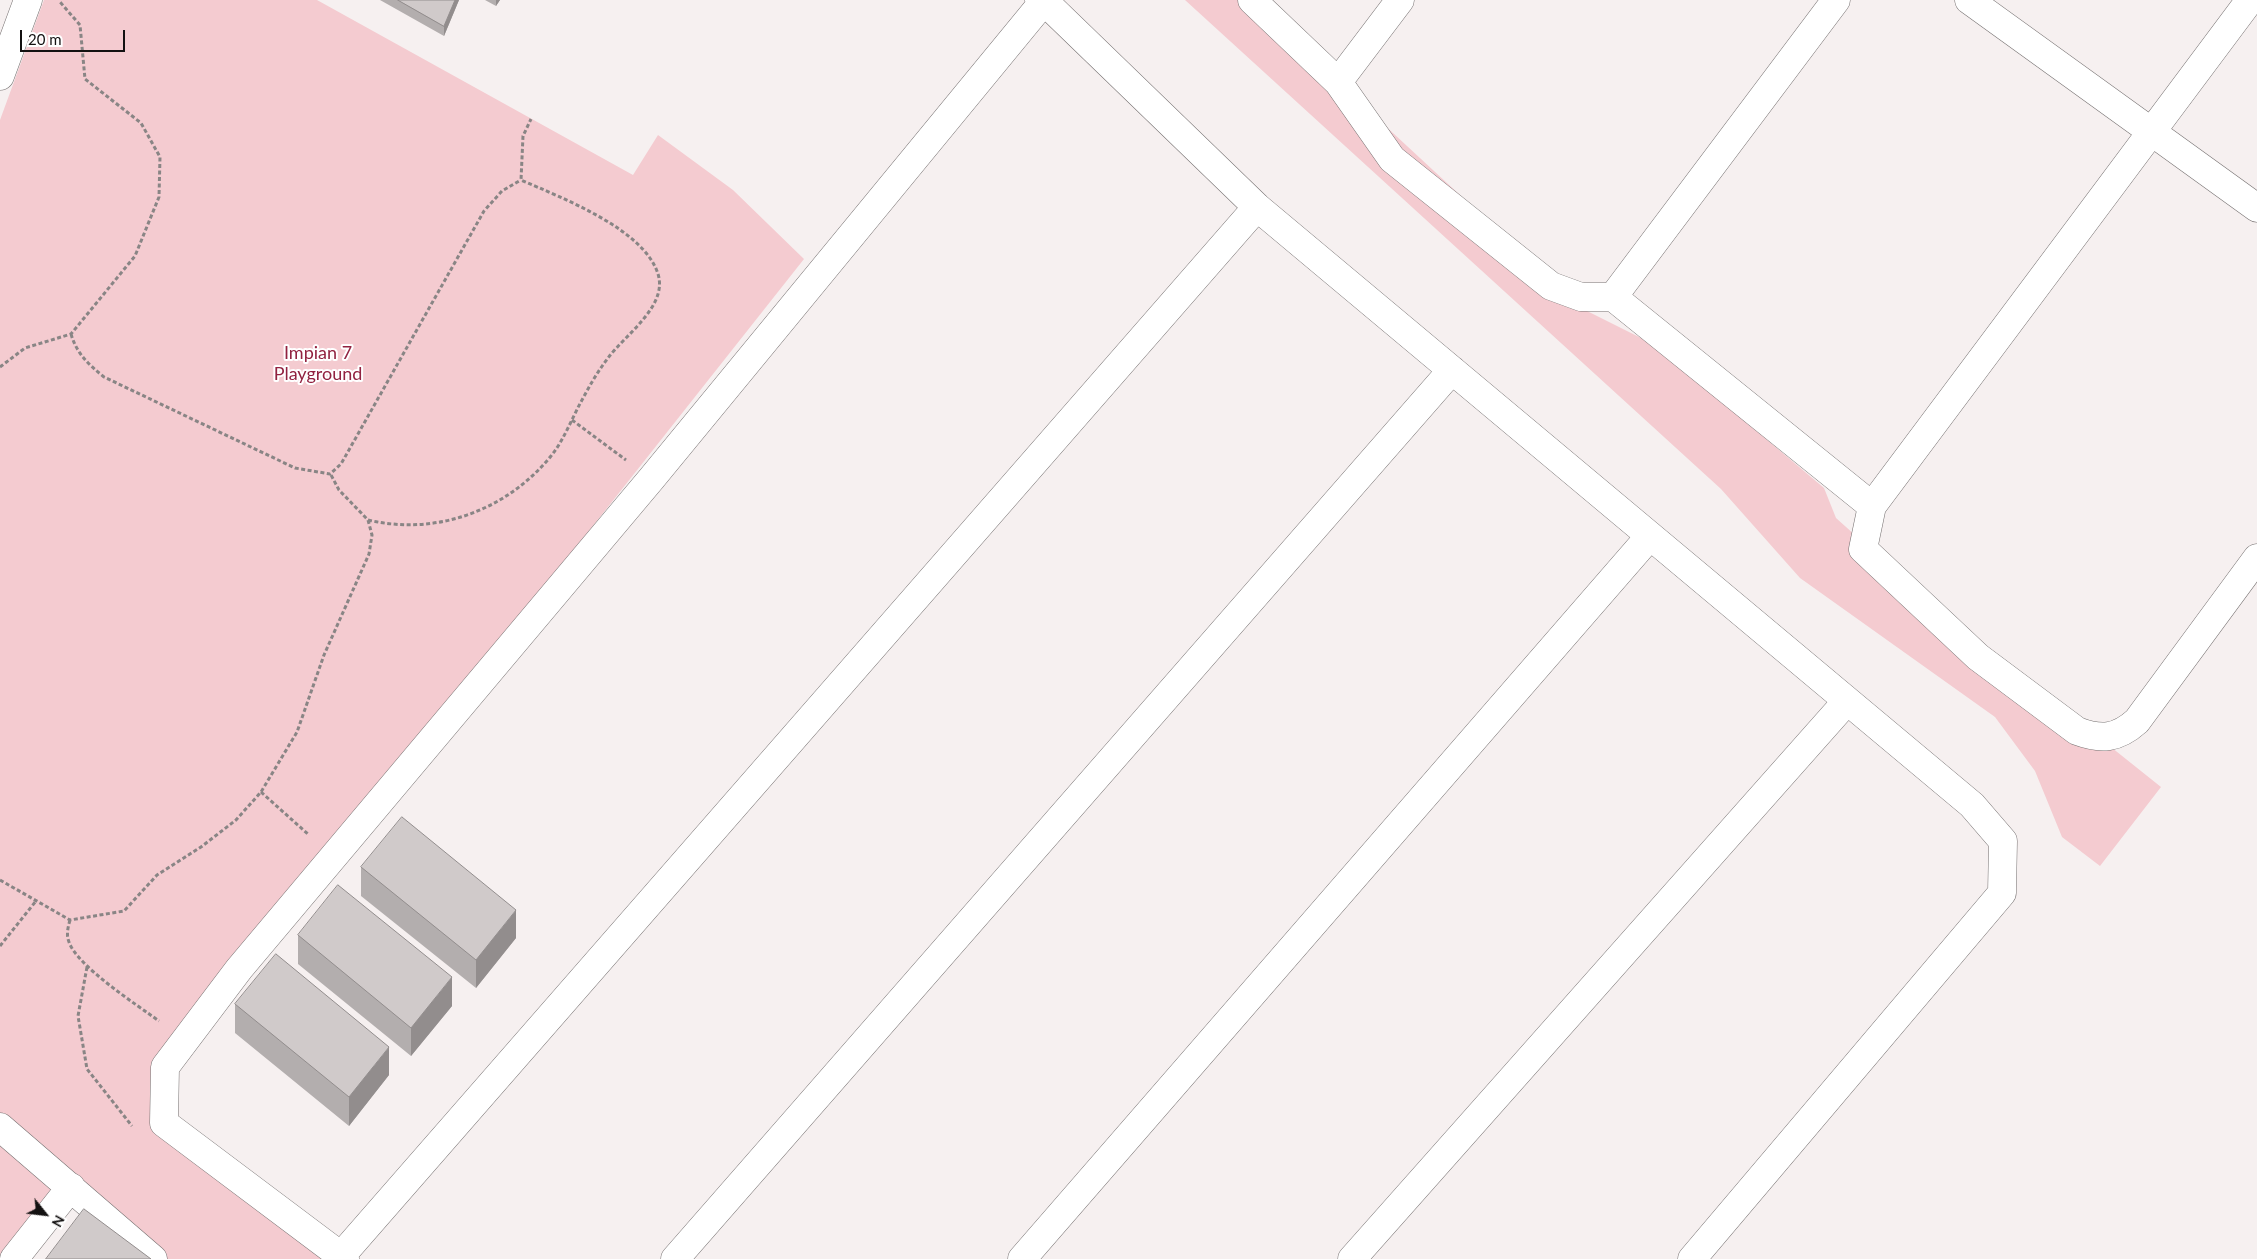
<!DOCTYPE html>
<html>
<head>
<meta charset="utf-8">
<style>
	body { margin:0 }
	#map { position:relative; width:2257px; height:1259px; overflow:hidden; background:#f6f0f0; font-family:Lato,sans-serif }
	canvas { display:block }
	.north { position:absolute; left:20px; top:1189px; width:50px; height:50px; -webkit-text-stroke:4px #fff; paint-order:stroke; rotate:119deg; font-size:14px; font-weight:700; line-height:20px; text-align:center; color:#131111 }
	.north::after { content:''; display:block; margin:auto; width:18px; height:22px; background:#131111; clip-path:polygon(50% 0,100% 100%,50% 72%,0 100%) }
	.scale { position:absolute; left:20px; top:30px; width:105px; height:22px; box-sizing:border-box; border:2px solid #131111; border-top:0; padding-left:6px; font-size:15px; line-height:18px; white-space:nowrap; color:#131111; -webkit-text-stroke:4px #fff; paint-order:stroke }
</style>
</head>
<body>
<div id="map">
<canvas width="2257" height="1259"></canvas>
<div class="north">N</div>
<div class="scale">20 m</div>
</div>
<script>
const ctx = document.querySelector('canvas').getContext('2d');
ctx.lineJoin = 'round';
function fillPath(path, color) { ctx.fillStyle = color; ctx.fill(path, 'evenodd'); }
function trace(path, color, width, dash) { ctx.strokeStyle = color; ctx.lineWidth = width; ctx.lineCap = dash ? 'butt' : 'round'; ctx.setLineDash(dash || []); ctx.stroke(path); }
function label(font, color, halo, rows, align = 'center') {
  ctx.font = font + ' Lato,sans-serif'; ctx.lineWidth = 4; ctx.setLineDash([]); ctx.textBaseline = 'middle'; ctx.strokeStyle = halo; ctx.fillStyle = color; for (const [text, x, y, turn = 0] of rows) {
    ctx.save(); ctx.translate(x, y); ctx.rotate((+turn || 0) * Math.PI / 180); ctx.textAlign = isNaN(turn) ? turn : align; if (halo) ctx.strokeText(text, 0, 0); ctx.fillText(text, 0, 0); ctx.restore();
  }
}
fillPath(new Path2D(`
	M 44,0 L 317,0 L 633,175 L 658,135 L 733,190 L 804,259 L 165,1067 L 164,1123 L 344,1259 L 153,1259 L 71,1187 L 15,1259 L 0,1259 L 0,120 Z
	M 1185,0 L 1264,0 L 1380,121 L 1583,309 L 1649,342 L 1727,406 L 1824,488 L 1836,518 L 1933,605 L 2161,787 L 2100,866 L 2062,837 L 2035,771 L 1995,717 L 1800,578 L 1721,489 Z`), '#f4cbd0');
const minor = new Path2D(`
	M 1039,0 L 1044,1 L 1257,207 L 1972,805 L 2003,841 L 2002,893 L 1692,1259
	M 1252,0 L 1338,82 L 1392,159 L 1551,286 L 1581,297 L 1613,297 L 1872,506 L 1863,549 L 1978,657 L 2077,731 C 2101,740 2117,739 2137,721 L 2257,558
	M 1969,0 L 2257,208
	M 0,76 L 28,0
	M 1338,82 L 1400,0
	M 1613,297 L 1836,0
	M 1872,506 L 2250,0
	M 0,1127 L 153,1259
	M 341,1256 L 1257,207
	M 14,1259 L 71,1187
	M 345,1259 L 164,1123 L 165,1067 L 239,969 L 652,478 L 1044,1
	M 675,1259 L 1452,370
	M 1022,1259 L 1650,536
	M 1352,1259 L 1847,701`);
trace(minor, '#757070', 29);
trace(new Path2D(`
	M 71,334 C 77,354 88,364 104,377 L 295,468 L 330,474 L 341,464 L 484,211 L 502,191 L 521,180
	M 0,367 L 25,348 L 71,334 L 135,256 L 159,197 L 160,157 L 141,123 L 85,79 L 80,25 L 60,2
	M 572,420 L 626,460
	M 368,520 C 436,536 506,511 551,456 C 564,440 572,418 582,400 C 590,385 598,371 608,358 C 626,334 668,306 658,274 C 644,229 562,198 521,180 L 523,136 L 531,119
	M 261,792 L 309,835
	M 0,880 L 70,920 L 124,911 L 157,875 L 201,847 L 236,820 L 261,792 L 297,732 L 324,655 L 369,554 L 372,535 L 368,520 L 339,490 L 330,473
	M 70,920 C 68,927 66,935 69,942 C 77,966 137,1005 159,1021
	M 0,946 L 36,901
	M 87,967 L 78,1016 L 87,1069 L 132,1126`), '#898585', 3, [4, 2.5]);
trace(minor, '#fff', 28);
fillPath(new Path2D(`
	M 380,0 L 459,0 L 444,36 Z
	M 485,0 L 500,0 L 496,6 Z
	M 361,867 L 516,938 L 476,988 L 361,896 Z
	M 298,935 L 452,1006 L 411,1056 L 298,964 Z
	M 235,1004 L 389,1075 L 349,1126 L 235,1033 Z`), '#b3aeae');
fillPath(new Path2D(`
	M 455,0 L 459,0 L 444,36 L 444,26 Z
	M 496,0 L 500,0 L 496,6 Z
	M 516,910 L 516,938 L 476,988 L 476,960 Z
	M 452,977 L 452,1006 L 411,1056 L 411,1028 Z
	M 389,1047 L 389,1075 L 349,1126 L 349,1097 Z`), '#928d8d');
const building = new Path2D(`
	M 398,0 L 455,0 L 444,26 Z
	M 402,817 L 516,910 L 476,960 L 361,867 Z
	M 338,885 L 452,977 L 411,1028 L 298,935 Z
	M 276,954 L 389,1047 L 349,1097 L 235,1004 Z
	M 84,1209 L 151,1259 L 46,1259 Z`);
fillPath(building, '#d0caca');
trace(building, '#928d8d', 1);
label('18px', '#912240', '#fff', [
	["Impian 7",318,353],
	["Playground",318,374]
]);
</script>
</body>
</html>
